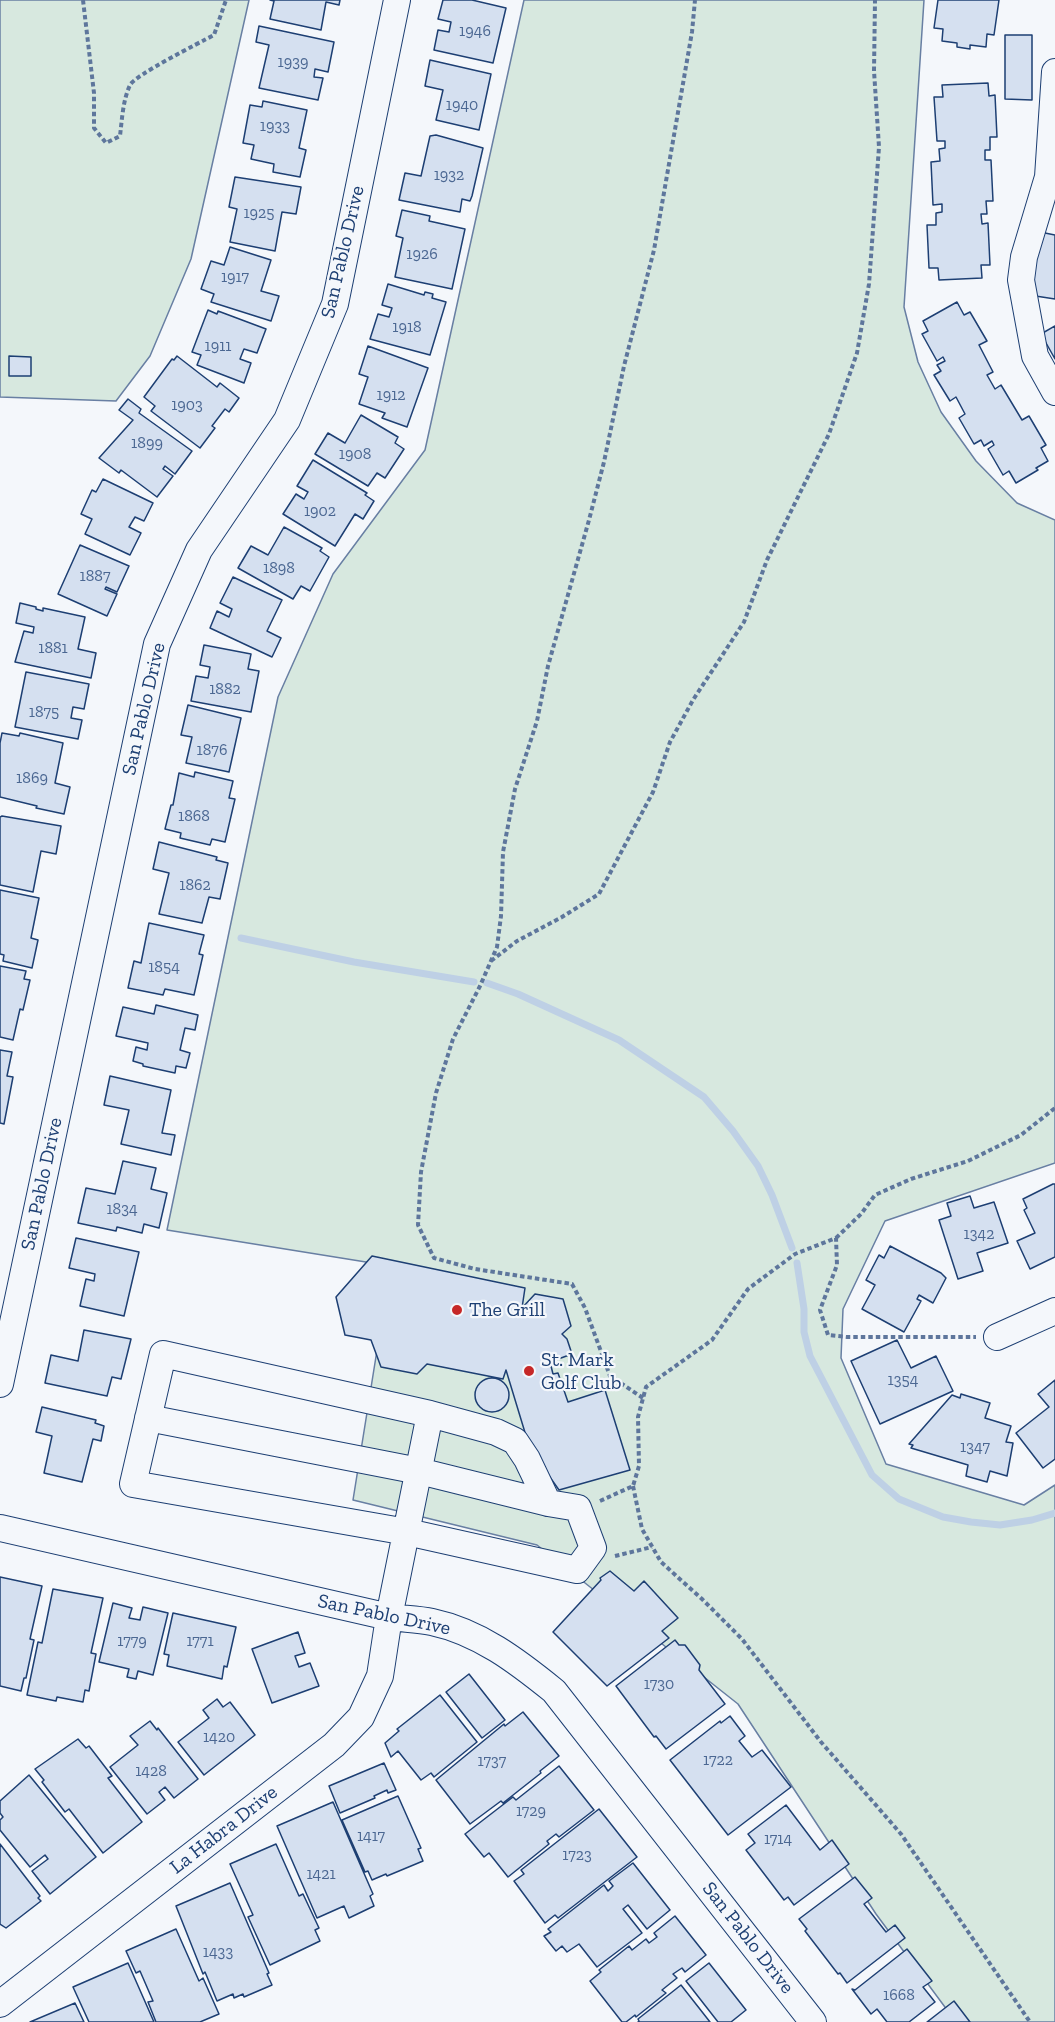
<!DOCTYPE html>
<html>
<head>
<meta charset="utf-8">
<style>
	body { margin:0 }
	canvas { display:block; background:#f4f7fb }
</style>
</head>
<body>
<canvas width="1055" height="2022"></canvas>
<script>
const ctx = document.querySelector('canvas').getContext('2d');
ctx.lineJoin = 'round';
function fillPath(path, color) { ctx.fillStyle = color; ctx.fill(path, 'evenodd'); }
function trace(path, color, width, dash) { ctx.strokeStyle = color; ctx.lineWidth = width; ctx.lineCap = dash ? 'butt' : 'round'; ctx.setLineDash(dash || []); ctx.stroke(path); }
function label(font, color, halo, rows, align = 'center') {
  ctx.font = font + ' "Zilla Slab",serif'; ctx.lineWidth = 4.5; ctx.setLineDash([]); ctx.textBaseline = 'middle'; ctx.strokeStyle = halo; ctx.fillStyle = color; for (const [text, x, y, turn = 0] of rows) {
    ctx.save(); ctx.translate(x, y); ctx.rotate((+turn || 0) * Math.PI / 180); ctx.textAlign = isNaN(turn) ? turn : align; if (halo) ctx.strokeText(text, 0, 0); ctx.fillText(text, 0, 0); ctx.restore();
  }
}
const green = new Path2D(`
	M 0,0 L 249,0 L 191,259 L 150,356 L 116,401 L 0,397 Z
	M 524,0 L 924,0 L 904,307 L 918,362 L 941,412 L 976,461 L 1017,503 L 1055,520 L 1055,1163 L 885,1221 L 843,1309 L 841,1358 L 886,1464 L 1024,1505 L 1055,1485 L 1055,2022 L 956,2022 L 876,1914 L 738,1704 L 537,1545 L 353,1500 L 378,1344 L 397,1267 L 167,1230 L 278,697 L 333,574 L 425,450 Z`);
fillPath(green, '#d7e8df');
trace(green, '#687fa3', 1.5);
trace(new Path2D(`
	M 241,938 L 354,962 L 474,982
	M 487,983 L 518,994 L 619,1040 L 704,1097 L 733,1131 L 758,1166 L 772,1195 L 792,1248
	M 797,1263 L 804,1309 L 804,1332 L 810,1356 L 872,1475 L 899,1499 L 943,1517 L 971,1522 L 1000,1525 L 1032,1520 L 1055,1513`), '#bed0e5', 7);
const building = new Path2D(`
	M 340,0 L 339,5 L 326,2 L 321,30 L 270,19 L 274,1 L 270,0 Z
	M 443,0 L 472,0 L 506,8 L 493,63 L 434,50 L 438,30 L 449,32 L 451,22 L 438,19 Z
	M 938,0 L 999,0 L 994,35 L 987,34 L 986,47 L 970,45 L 970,49 L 957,47 L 957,43 L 942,41 L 943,29 L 934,28 Z
	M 259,26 L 334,42 L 328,72 L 315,69 L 314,77 L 323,78 L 318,100 L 259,88 L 269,45 L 256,42 Z
	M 1005,35 L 1032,35 L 1032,100 L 1005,99 Z
	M 430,60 L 491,74 L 479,130 L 436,120 L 443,90 L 425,86 Z
	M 988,83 L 989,96 L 995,95 L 997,137 L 990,137 L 990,150 L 985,150 L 985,160 L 991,160 L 993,201 L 986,201 L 987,214 L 981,214 L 982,224 L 988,223 L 990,265 L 981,265 L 982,278 L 939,280 L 938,268 L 929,268 L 927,225 L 936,225 L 936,213 L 942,212 L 942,204 L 933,205 L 931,162 L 940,161 L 939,149 L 945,148 L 945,141 L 937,141 L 934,97 L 943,97 L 942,85 Z
	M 263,101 L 307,110 L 299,148 L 306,150 L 300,177 L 273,172 L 274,164 L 251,159 L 254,145 L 243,143 L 250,105 L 262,107 Z
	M 436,135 L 483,148 L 472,196 L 470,201 L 462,199 L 460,212 L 399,200 L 405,173 L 421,176 L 430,136 Z
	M 235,177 L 301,187 L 296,214 L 282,212 L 275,251 L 230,242 L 237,209 L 229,207 Z
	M 402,210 L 430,216 L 429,221 L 465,229 L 452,289 L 395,277 L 403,238 L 396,236 Z
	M 1040,232 L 1055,235 L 1055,299 L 1029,295 Z
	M 230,247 L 271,260 L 261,291 L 279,296 L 271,321 L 211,302 L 214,294 L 201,289 L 211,261 L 224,265 Z
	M 388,284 L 424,295 L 425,292 L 433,294 L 432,298 L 446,302 L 430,355 L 370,339 L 378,314 L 389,317 L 392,308 L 382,305 Z
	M 957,302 L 964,315 L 970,312 L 987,341 L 979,345 L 993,372 L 987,375 L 995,389 L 1001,385 L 1022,420 L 1029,416 L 1046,445 L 1041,448 L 1048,461 L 1036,468 L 1038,470 L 1016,483 L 1009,471 L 1003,475 L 988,449 L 994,445 L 992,441 L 984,446 L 981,440 L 974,444 L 959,418 L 965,414 L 956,397 L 950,401 L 934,375 L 941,371 L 937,365 L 945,361 L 943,357 L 937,361 L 922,334 L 928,331 L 923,321 Z
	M 208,310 L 217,314 L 218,311 L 266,329 L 257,353 L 244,349 L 240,359 L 251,363 L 244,383 L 197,365 L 201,355 L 192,352 Z
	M 1055,326 L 1055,359 L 1041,334 Z
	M 368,346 L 428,368 L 407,427 L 382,418 L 385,413 L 359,404 L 368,377 L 359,374 Z
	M 9,356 L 31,357 L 31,376 L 9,376 Z
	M 177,356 L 217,387 L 220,383 L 239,398 L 229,412 L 225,409 L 212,426 L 215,428 L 200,448 L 151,411 L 155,406 L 144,397 L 172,359 L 174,360 Z
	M 128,399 L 141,409 L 139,413 L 192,451 L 175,474 L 165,466 L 163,469 L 173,476 L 157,497 L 121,470 L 119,473 L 99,458 L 133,420 L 119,410 Z
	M 361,415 L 398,437 L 395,443 L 404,449 L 385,478 L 377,473 L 368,486 L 315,454 L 328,433 L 345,443 Z
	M 313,460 L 367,493 L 365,495 L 374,501 L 363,519 L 355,514 L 335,546 L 283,514 L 296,494 L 304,499 L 308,492 L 297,486 Z
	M 103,479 L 153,503 L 144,521 L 135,517 L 129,527 L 141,533 L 130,555 L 85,534 L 92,519 L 81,514 L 92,490 L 96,492 Z
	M 284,527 L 322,548 L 320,551 L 329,557 L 310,591 L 301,586 L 293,599 L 238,568 L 251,546 L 268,555 Z
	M 80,545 L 129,566 L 117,592 L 106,587 L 105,589 L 117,594 L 107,616 L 58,594 Z
	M 233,577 L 282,600 L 267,631 L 281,638 L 272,657 L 210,628 L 217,611 L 229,617 L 232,609 L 220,603 Z
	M 20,603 L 36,607 L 36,609 L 43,611 L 43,608 L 85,617 L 78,649 L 96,653 L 91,678 L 15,662 L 24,631 L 33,633 L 34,627 L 16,623 Z
	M 204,645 L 251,654 L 248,669 L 259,671 L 251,712 L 191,701 L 196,676 L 208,678 L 210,667 L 200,665 Z
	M 26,672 L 89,684 L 84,709 L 73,707 L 71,718 L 82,720 L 78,739 L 15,727 Z
	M 188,705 L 241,718 L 229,772 L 186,763 L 192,737 L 181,735 Z
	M 2,733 L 19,736 L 20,733 L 63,743 L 55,783 L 70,787 L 64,814 L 36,808 L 37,806 L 0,797 L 0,743 Z
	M 195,772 L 233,781 L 229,798 L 235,799 L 225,842 L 212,839 L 210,845 L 180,838 L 181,833 L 165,829 L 171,805 L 173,805 L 179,773 L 194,777 Z
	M 2,816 L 61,826 L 56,854 L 41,851 L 33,892 L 0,885 L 0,817 Z
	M 159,842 L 217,857 L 216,860 L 228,863 L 220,899 L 209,897 L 202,923 L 159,914 L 169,873 L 153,869 Z
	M 0,890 L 39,898 L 31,938 L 38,940 L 32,968 L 3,961 L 4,955 L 0,954 Z
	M 149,923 L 204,935 L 199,954 L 203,955 L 194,995 L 165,989 L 163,995 L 128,988 L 134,961 L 141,963 Z
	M 0,966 L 26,971 L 24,979 L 30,980 L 23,1010 L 20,1009 L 13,1040 L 0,1037 Z
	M 156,1005 L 198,1015 L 195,1030 L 185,1028 L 180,1050 L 190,1053 L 186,1068 L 176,1066 L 175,1073 L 143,1066 L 143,1064 L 133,1061 L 136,1047 L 147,1050 L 148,1043 L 116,1036 L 123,1007 L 154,1014 Z
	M 0,1050 L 12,1052 L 7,1076 L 13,1077 L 4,1124 L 0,1123 Z
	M 110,1076 L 171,1090 L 162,1133 L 175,1135 L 171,1155 L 121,1144 L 129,1110 L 104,1105 Z
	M 123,1161 L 156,1168 L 151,1189 L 167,1193 L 159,1228 L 144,1224 L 142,1233 L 117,1227 L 116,1231 L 78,1223 L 86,1188 L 115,1194 Z
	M 1053,1184 L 1055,1184 L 1055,1257 L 1030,1269 L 1017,1241 L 1035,1233 L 1024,1210 L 1027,1208 L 1023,1199 Z
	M 970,1196 L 974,1208 L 994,1202 L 1008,1243 L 977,1253 L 983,1271 L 958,1279 L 939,1220 L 951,1216 L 947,1203 Z
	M 76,1238 L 139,1252 L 124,1316 L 80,1306 L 86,1279 L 94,1281 L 95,1274 L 69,1268 Z
	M 890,1246 L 941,1273 L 946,1278 L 933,1303 L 919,1295 L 917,1299 L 921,1301 L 904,1332 L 862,1309 L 875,1285 L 866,1280 L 879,1255 L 884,1258 Z
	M 372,1256 L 525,1288 L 522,1308 L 535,1294 L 563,1299 L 571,1326 L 562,1334 L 567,1339 L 572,1354 L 550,1362 L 553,1374 L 558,1373 L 568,1402 L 605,1390 L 630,1470 L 559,1490 L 530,1449 L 506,1370 L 503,1379 L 427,1364 L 417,1374 L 381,1367 L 371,1340 L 345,1335 L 336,1297 Z
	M 84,1330 L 131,1339 L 121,1379 L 112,1377 L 107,1396 L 45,1383 L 51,1355 L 78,1361 Z
	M 897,1340 L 911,1368 L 936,1356 L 953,1391 L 880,1424 L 851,1361 Z
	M475 1395a17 17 0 1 1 34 0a17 17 0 1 1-34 0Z
	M 1055,1380 L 1055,1459 L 1043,1468 L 1016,1433 L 1049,1407 L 1038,1394 Z
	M 961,1394 L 990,1403 L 985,1418 L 1011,1426 L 1006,1442 L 1013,1443 L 1007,1476 L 990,1471 L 987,1482 L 966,1476 L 968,1465 L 911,1448 L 913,1445 L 909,1444 L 952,1395 L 960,1398 Z
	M 42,1407 L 96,1420 L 95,1423 L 104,1426 L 101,1441 L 93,1439 L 82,1482 L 44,1473 L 52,1436 L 36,1432 Z
	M 610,1571 L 634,1591 L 644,1581 L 678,1618 L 662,1631 L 669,1638 L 607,1686 L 553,1632 L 601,1580 L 600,1578 Z
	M 0,1577 L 42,1586 L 30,1639 L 34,1640 L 26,1678 L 24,1678 L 21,1691 L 0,1686 Z
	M 53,1589 L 103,1598 L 91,1653 L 96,1654 L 89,1691 L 85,1690 L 83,1702 L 57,1697 L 56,1701 L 27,1695 L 38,1642 L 42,1643 Z
	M 113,1603 L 132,1608 L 129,1618 L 140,1620 L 143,1607 L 168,1613 L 153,1675 L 138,1671 L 136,1679 L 127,1677 L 129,1669 L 99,1662 Z
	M 173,1613 L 236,1627 L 227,1667 L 224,1666 L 222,1679 L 167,1666 L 169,1655 L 164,1654 Z
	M 298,1632 L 305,1653 L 295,1656 L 299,1667 L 310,1663 L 319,1686 L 272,1703 L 252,1649 Z
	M 675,1640 L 679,1645 L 685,1645 L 700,1665 L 699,1670 L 725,1704 L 666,1749 L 656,1736 L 654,1737 L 616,1686 Z
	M 469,1674 L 505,1720 L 482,1738 L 446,1692 Z
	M 440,1695 L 477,1742 L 434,1777 L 431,1773 L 421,1780 L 398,1751 L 391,1757 L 385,1743 L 399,1731 L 397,1729 Z
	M 217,1699 L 223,1707 L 230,1702 L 255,1735 L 204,1775 L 178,1742 L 209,1718 L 203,1710 Z
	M 523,1712 L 559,1756 L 540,1771 L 541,1773 L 503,1803 L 501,1801 L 470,1824 L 436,1780 L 504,1724 L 505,1726 Z
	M 730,1716 L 745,1736 L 739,1741 L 752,1757 L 762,1750 L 791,1787 L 728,1835 L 670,1760 L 720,1721 L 721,1723 Z
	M 150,1721 L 157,1730 L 158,1728 L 198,1779 L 174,1798 L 165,1787 L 159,1792 L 165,1800 L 147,1814 L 110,1767 L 138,1745 L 130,1736 Z
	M 78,1739 L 86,1748 L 89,1746 L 112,1776 L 108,1778 L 142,1822 L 103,1853 L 69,1809 L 65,1812 L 42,1782 L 44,1780 L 35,1769 Z
	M 384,1763 L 396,1790 L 388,1793 L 387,1790 L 374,1796 L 375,1798 L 340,1813 L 329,1786 Z
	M 559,1766 L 594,1810 L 559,1837 L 556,1834 L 547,1841 L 549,1844 L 508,1877 L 489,1853 L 484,1857 L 465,1834 L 513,1797 L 516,1800 Z
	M 29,1775 L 96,1857 L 50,1894 L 32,1871 L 48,1859 L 45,1855 L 30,1867 L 0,1830 L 0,1820 L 3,1817 L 0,1813 L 0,1801 Z
	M 398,1796 L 421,1848 L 418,1849 L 423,1861 L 387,1876 L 386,1874 L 372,1880 L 368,1871 L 365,1872 L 342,1820 Z
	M 333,1802 L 373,1894 L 370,1896 L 374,1906 L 349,1918 L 344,1906 L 317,1918 L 277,1826 Z
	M 786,1805 L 820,1850 L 832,1840 L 849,1864 L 794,1905 L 788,1897 L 784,1900 L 746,1850 L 755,1843 L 748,1834 Z
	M 599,1809 L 637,1857 L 558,1918 L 555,1915 L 545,1923 L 514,1881 L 524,1874 L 521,1870 Z
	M 0,1844 L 40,1896 L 38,1898 L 41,1901 L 6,1928 L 0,1924 Z
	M 276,1844 L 299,1896 L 303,1894 L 319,1928 L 315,1930 L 320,1941 L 270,1965 L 248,1917 L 253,1915 L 230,1864 Z
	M 633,1863 L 670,1910 L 647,1929 L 628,1905 L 623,1909 L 642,1933 L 597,1967 L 579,1944 L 567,1952 L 562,1946 L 556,1951 L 544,1936 L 551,1932 L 548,1929 L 604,1885 L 608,1891 L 613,1886 L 609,1881 Z
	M 855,1877 L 872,1898 L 864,1904 L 886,1932 L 895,1925 L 905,1938 L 847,1983 L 840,1973 L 838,1974 L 805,1931 L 807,1929 L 799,1919 Z
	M 230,1883 L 269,1973 L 267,1974 L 272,1985 L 244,1997 L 243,1994 L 234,1998 L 233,1994 L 217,2001 L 205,1972 L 203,1974 L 176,1906 Z
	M 675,1916 L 706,1955 L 685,1972 L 682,1968 L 673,1974 L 677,1978 L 662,1990 L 666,1993 L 636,2017 L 635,2015 L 626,2022 L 622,2022 L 590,1981 L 601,1972 L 599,1970 L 629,1946 L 632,1950 L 646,1939 L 649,1943 L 657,1937 L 654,1933 Z
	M 176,1929 L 199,1981 L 203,1978 L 219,2014 L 200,2022 L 156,2022 L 148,2002 L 153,2001 L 140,1971 L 136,1973 L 126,1951 Z
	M 907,1949 L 932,1981 L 923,1987 L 935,2002 L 909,2022 L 887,2022 L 877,2009 L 871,2014 L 852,1989 L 855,1990 Z
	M 128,1963 L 154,2022 L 89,2022 L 73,1987 Z
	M 709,1963 L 746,2010 L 731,2022 L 718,2022 L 686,1981 Z
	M 681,1985 L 710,2022 L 638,2022 L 639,2021 L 638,2019 Z
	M 954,2001 L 970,2022 L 927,2022 Z
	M 75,2003 L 84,2022 L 30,2022 Z`);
fillPath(building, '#d5e0f0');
trace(building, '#1d3f73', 1.5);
const minor = new Path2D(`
	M 1055,72 L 1048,177 L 1024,257 L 1021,280 L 1035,356 L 1055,392
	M 997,1337 L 1055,1311
	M 0,1384 L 157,644 L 199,550 L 287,420 L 335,304 L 397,0
	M 148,1418 L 419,1471 L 548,1503 L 578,1508 L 593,1548 L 577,1570 L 407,1532 L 133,1484 L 163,1354 L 430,1414 L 496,1432 L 515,1441 L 527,1459 L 548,1503
	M 0,1528 L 389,1617 C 403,1619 418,1619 432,1622 C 479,1632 517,1661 554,1691 L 813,2022
	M 0,2004 L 334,1745 L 361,1717 L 380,1676 L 389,1617 L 430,1414`);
trace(minor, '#1d3f73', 28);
trace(new Path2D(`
	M 83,0 L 94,93 L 94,128 L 106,143 L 120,136 C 122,119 123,100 130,85 C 135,75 199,43 214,35 L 226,0
	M 491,961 L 517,941 L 562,917 L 599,894 L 653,792 L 670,742 L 693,700 L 744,622 L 767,560 L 829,434 L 857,353 L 869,284 L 879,147 L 874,71 L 875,0
	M 836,1238 L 861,1214 L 875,1195 L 911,1179 L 968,1161 L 1021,1135 L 1055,1108
	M 643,1398 L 610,1376 L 585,1308 L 572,1284 L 475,1269 L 434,1258 L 418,1225 L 421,1172 L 436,1093 L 453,1039 L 480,986 L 497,947 L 501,916 L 503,852 L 515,789 L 537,721 L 548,666 L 589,520 L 604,462 L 624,366 L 654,250 L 692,32 L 695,0
	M 633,1486 L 642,1529 L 661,1562 L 702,1599 L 742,1639 L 821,1742 L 901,1834 L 1030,2022
	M 600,1501 L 633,1486 L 639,1466 L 638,1417 L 646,1387 L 712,1340 L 748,1289 L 795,1254 L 836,1238 L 837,1265 L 820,1310 L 828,1335 L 847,1337 L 976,1337
	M 615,1556 L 652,1547`), '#5e769c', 4, [4.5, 3]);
trace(minor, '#f4f7fb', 26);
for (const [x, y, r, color] of [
	[457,1310,6,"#c62828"],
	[529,1371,6,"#c62828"]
]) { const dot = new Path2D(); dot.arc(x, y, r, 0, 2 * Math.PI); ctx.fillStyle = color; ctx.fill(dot); trace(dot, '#f4f7fb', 2); }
label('16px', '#4b6792', null, [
	["1946",475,31],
	["1939",293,62],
	["1940",462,105],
	["1933",275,126],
	["1932",449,175],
	["1925",259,213],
	["1926",422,254],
	["1917",235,277],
	["1918",407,327],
	["1911",218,346],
	["1912",391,395],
	["1903",187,405],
	["1899",147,443],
	["1908",355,454],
	["1902",320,511],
	["1898",279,568],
	["1887",95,576],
	["1881",53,648],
	["1882",225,689],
	["1875",44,712],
	["1876",212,750],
	["1869",32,778],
	["1868",194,816],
	["1862",195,885],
	["1854",164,967],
	["1834",122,1209],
	["1342",979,1234],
	["1354",903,1380],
	["1347",975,1447],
	["1779",132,1641],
	["1771",200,1641],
	["1730",659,1684],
	["1420",219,1737],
	["1722",718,1760],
	["1737",492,1761],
	["1428",151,1771],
	["1729",531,1811],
	["1417",371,1836],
	["1714",778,1839],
	["1723",577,1855],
	["1421",321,1874],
	["1433",218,1952],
	["1668",899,1995]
]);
label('20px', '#1d3f73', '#f4f7fb', [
	["San Pablo Drive",343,252,-77],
	["San Pablo Drive",144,709,-77],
	["San Pablo Drive",42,1184,-78],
	["San Pablo Drive",384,1615,12],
	["La Habra Drive",224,1830,-38],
	["San Pablo Drive",748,1938,52]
]);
label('20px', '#1d3f73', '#f4f7fb', [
	["The Grill",469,1310],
	["St. Mark",541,1360],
	["Golf Club",541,1383]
], 'left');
</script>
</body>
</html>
